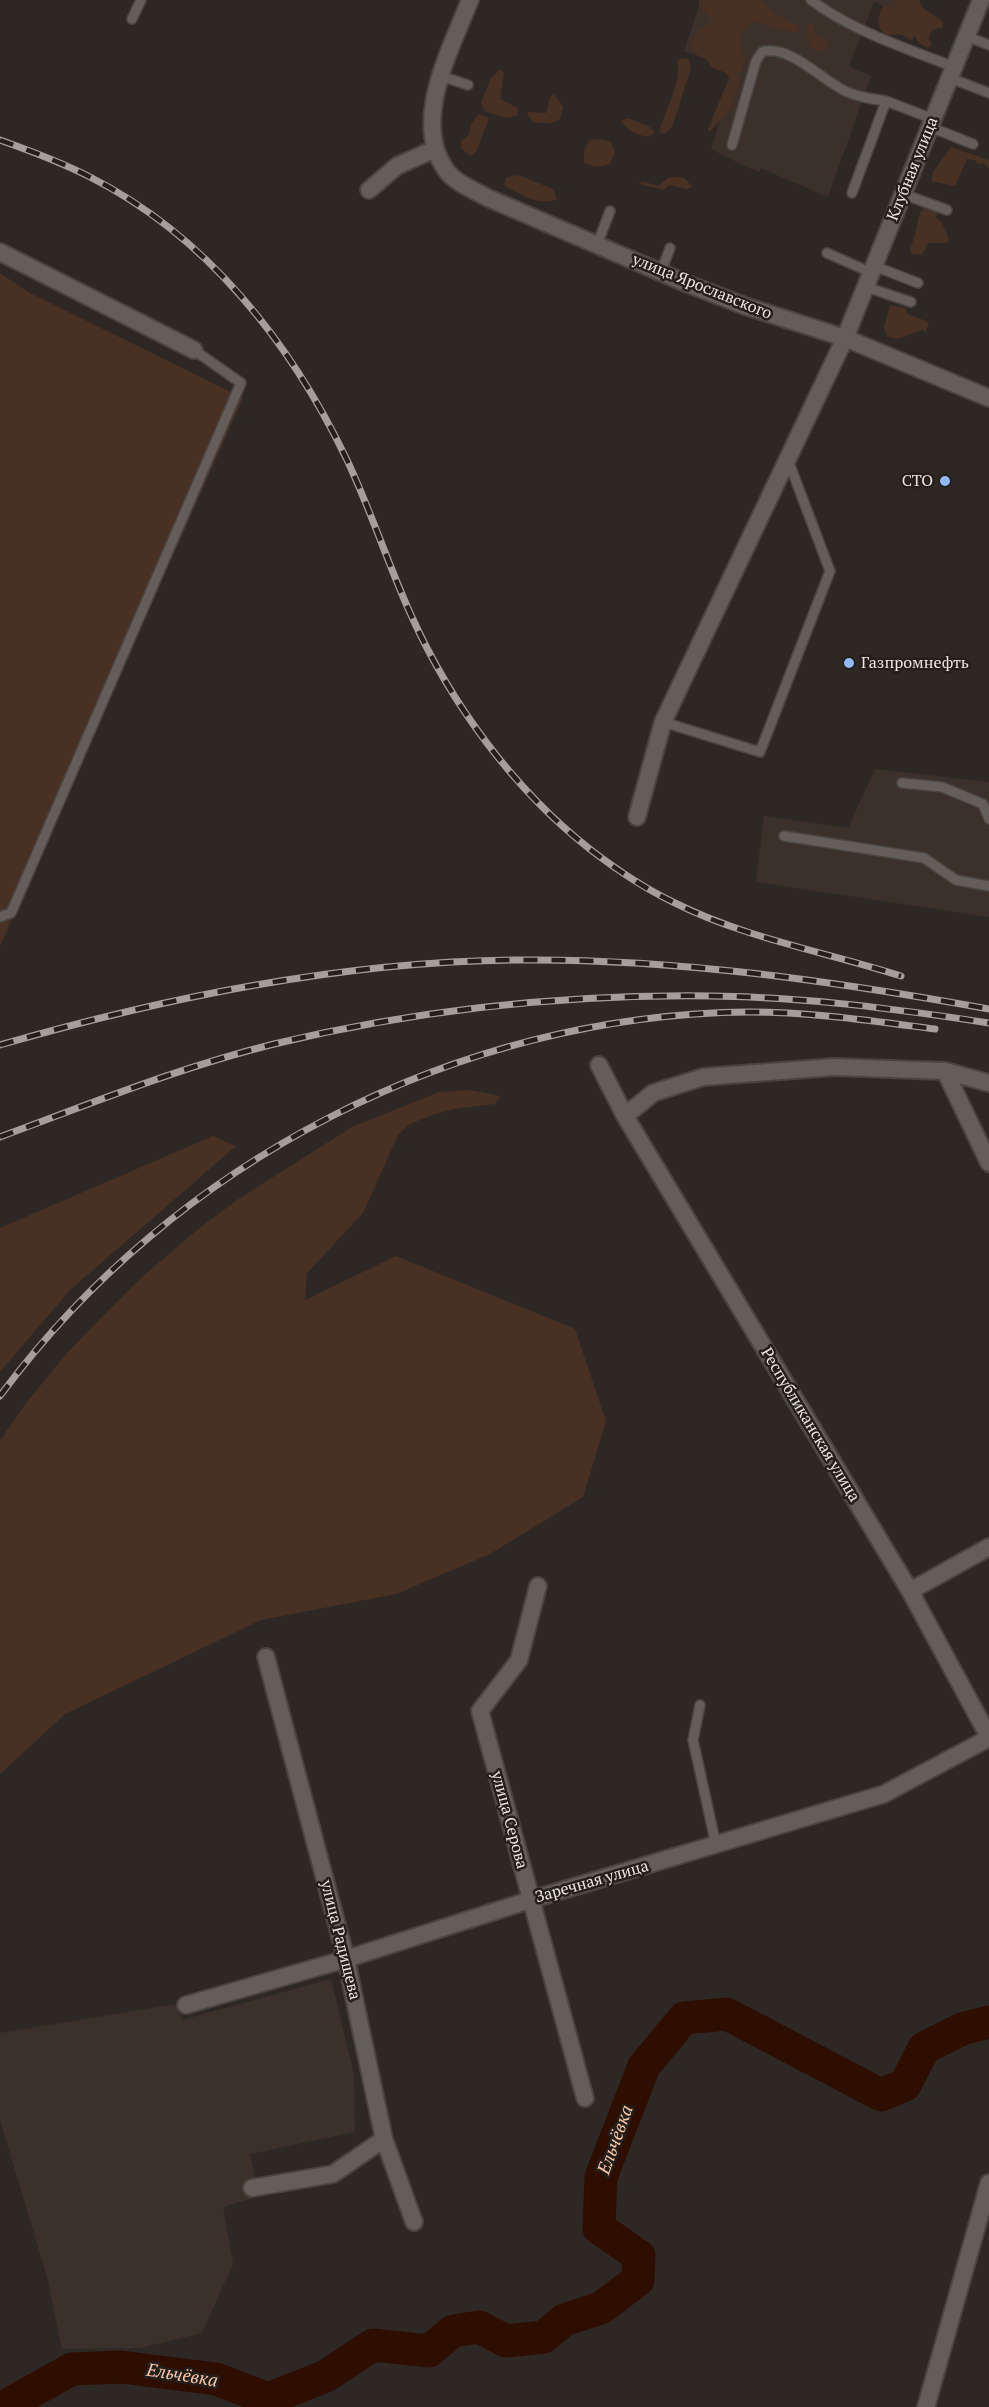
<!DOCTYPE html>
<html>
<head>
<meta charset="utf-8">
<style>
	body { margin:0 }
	canvas { display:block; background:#2e2825 }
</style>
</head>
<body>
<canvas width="989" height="2407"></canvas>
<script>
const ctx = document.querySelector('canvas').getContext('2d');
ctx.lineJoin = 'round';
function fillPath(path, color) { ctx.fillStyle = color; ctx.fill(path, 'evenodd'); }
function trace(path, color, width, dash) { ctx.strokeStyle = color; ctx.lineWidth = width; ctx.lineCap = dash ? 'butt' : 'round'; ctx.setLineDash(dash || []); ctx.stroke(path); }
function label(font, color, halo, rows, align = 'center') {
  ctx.font = font + ' "PT Serif",serif'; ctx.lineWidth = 5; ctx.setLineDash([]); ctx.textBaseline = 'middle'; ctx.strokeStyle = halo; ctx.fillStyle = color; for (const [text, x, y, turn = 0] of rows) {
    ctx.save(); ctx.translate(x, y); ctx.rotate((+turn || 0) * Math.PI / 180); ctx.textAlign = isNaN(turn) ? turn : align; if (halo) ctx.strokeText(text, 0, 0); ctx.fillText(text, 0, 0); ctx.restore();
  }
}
fillPath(new Path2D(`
	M 701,0 L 896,0 L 892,9 L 874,2 L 849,66 L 871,76 L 828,197 L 761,168 L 759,172 L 747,167 L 711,149 L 737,69 L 684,51 Z
	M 875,769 L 989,782 L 989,917 L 756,882 L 764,816 L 848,828 Z
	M 331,1979 L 354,2074 L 355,2132 L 250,2154 L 259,2196 L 223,2207 L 233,2264 L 202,2333 L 140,2348 L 62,2349 L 48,2280 L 0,2120 L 0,2033 L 176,2004 L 182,2020 Z`), '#3c302a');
fillPath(new Path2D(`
	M 699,0 L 761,0 C 767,9 790,23 800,27 L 798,32 C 783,32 768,24 752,22 L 742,30 L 740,44 L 746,59 L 741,72 L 736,72 L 740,81 L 730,110 L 709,132 L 708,129 L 729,78 L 726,73 L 711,67 L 707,59 L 699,56 L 691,48 L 694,35 L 712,21 L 699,5 Z
	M 896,0 L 919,0 L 922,7 L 943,22 L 942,28 L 933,29 L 929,37 L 932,45 L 928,48 L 919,43 L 914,35 L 912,40 C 908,39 902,34 898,34 C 896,34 895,35 893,35 C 875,35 876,16 884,5 L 892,8 Z
	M 813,24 L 815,34 L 827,40 L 826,50 L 818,51 L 810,47 L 806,35 L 807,25 Z
	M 682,58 L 689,60 L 691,68 L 672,127 L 664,134 L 659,132 C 664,113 683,79 677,61 Z
	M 500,69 L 504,73 L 500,99 L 518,108 L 517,115 L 507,118 L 484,111 L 481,102 L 491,78 Z
	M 554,94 L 563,107 L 560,119 C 552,125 543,123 533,122 L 527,114 L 528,112 L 546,113 L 550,97 Z
	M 479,114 L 489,118 L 476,152 L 470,156 L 461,148 L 461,141 L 469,135 L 471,124 Z
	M 627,118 L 648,126 L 655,132 L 649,137 C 637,135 628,131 621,121 Z
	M 599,139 L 611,142 L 615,153 L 610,164 L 597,167 L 584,163 L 584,152 L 589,140 Z
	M 951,147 L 989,160 L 989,168 L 984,163 L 978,164 L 975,160 L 967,159 L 955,186 L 931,181 L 933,172 Z
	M 518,175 L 553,189 L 557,199 C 540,207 519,194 504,185 L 507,177 Z
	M 676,177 L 684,178 L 693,187 L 686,189 L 670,185 L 664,190 L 639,184 L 642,181 L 658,186 L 668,178 Z
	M 928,203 L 939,209 L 936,218 L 942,223 L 949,239 L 947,243 L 928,243 L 922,255 L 911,254 C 909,246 913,243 915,235 C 919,221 916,214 928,203 Z
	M 0,273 L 28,292 L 243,398 L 0,946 Z
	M 890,305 L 905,308 L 907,314 L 929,322 L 926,332 L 922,330 L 897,339 L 887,336 L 884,327 Z
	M 470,1090 L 500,1096 L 495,1104 L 453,1109 L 432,1115 L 410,1124 L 398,1135 L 363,1213 L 307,1273 L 305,1300 L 396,1256 L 575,1329 L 606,1421 L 583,1497 L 490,1554 L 396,1594 L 261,1620 L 65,1714 L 0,1774 L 0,1441 L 26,1403 L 68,1352 L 98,1321 L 142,1277 L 197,1230 L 237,1200 L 352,1127 L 439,1092 Z
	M 213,1136 L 236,1146 L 70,1290 L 0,1372 L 0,1228 Z`), '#483022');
trace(new Path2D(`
	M 4,2407 L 72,2369 L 121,2367 L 216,2379 L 268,2399 L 326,2376 L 373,2345 L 429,2351 L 453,2331 L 479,2327 L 506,2341 L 544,2337 L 564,2320 L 601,2308 L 638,2280 L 639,2256 L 599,2228 L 601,2177 L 644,2066 L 684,2018 L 727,2014 L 881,2095 L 905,2085 L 924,2048 L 962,2029 L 989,2022`), '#2e0e00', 33);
const service = new Path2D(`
	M 811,0 C 850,30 908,49 954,67
	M 132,19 L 141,0
	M 966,36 L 989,45
	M 441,76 L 468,85
	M 950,78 L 989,93
	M 930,127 L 973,144
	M 732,145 L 756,61 L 762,52 C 789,44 822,80 845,91 C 858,97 872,99 886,101
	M 852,193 L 886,101 L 933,119
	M 903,194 L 947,210
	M 597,245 L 610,211
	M 827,253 L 872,273
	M 874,266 L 918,283
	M 661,272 L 670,248
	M 866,287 L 911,302
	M 663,722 L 760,752 L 830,571 L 788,460
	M 902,783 L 942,787 L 983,804 L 989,819
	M 784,836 L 924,858 L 956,880 L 989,886
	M 0,917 L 11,913 L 241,383 L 194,350
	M 700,1705 L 693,1740 L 716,1845`);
const minor = new Path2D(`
	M 369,190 L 397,166 L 435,149
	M 0,252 L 194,350
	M 637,817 L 663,722 L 845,338 L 981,0
	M 599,1065 L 625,1116 L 910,1591 L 989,1737
	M 945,1071 L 989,1163
	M 625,1116 L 653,1093 L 703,1077 L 834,1067 L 945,1071 L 989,1083
	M 538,1586 L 519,1660 L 480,1711 L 585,2098
	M 910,1591 L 989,1547
	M 266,1657 L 346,1959 L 384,2139 L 414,2222
	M 186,2005 L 346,1959 L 530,1900 L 884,1794 L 989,1738
	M 252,2188 L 333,2174 L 384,2139
	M 926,2407 L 989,2183`);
const tertiary = new Path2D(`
	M 470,0 C 451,49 411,121 446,170 C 455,183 474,190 488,198 L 688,284 L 745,306 L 845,338 L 989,398`);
trace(service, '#4a4441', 12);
trace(minor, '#4a4441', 20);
trace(tertiary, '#4a4441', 20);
trace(service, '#645d59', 9);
trace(minor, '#645d59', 16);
trace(tertiary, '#645d59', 16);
const rail = new Path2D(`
	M 0,140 C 31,151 61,162 90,177 C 207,236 291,343 347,460 C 371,511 388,564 411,615 C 451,704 514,790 591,850 C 617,870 644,888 673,902 C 744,938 826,952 901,976
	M 0,1045 C 167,997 340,962 514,960 C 674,958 833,981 989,1009
	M 0,1137 C 90,1104 180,1067 274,1044 C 416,1010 565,994 712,996 C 805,997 897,1009 989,1023
	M 0,1396 C 172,1162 459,1014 749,1012 C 812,1012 873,1021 935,1029`);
trace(rail, '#a49e9c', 7);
trace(rail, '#251f1b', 4.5, [14]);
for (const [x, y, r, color] of [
	[945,481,6,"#90b8fd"],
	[849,663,6,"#90b8fd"]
]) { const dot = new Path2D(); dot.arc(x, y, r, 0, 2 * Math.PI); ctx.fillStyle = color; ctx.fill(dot); trace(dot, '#251f1b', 2); }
label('16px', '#ebe6e4', '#251f1b', [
	["Клубная улица",913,169,-68],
	["улица Ярославского",702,287,22],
	["Республиканская улица",810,1425,59],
	["улица Серова",509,1820,75],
	["Заречная улица",592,1882,-16],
	["улица Радищева",340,1940,76]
]);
label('16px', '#ebe6e4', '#251f1b', [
	["СТО",933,481],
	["Газпромнефть",861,663,"left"]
], 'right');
label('italic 18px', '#fdc8a9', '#251f1b', [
	["Ельчёвка",616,2140,-70],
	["Ельчёвка",182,2376,9]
]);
</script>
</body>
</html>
